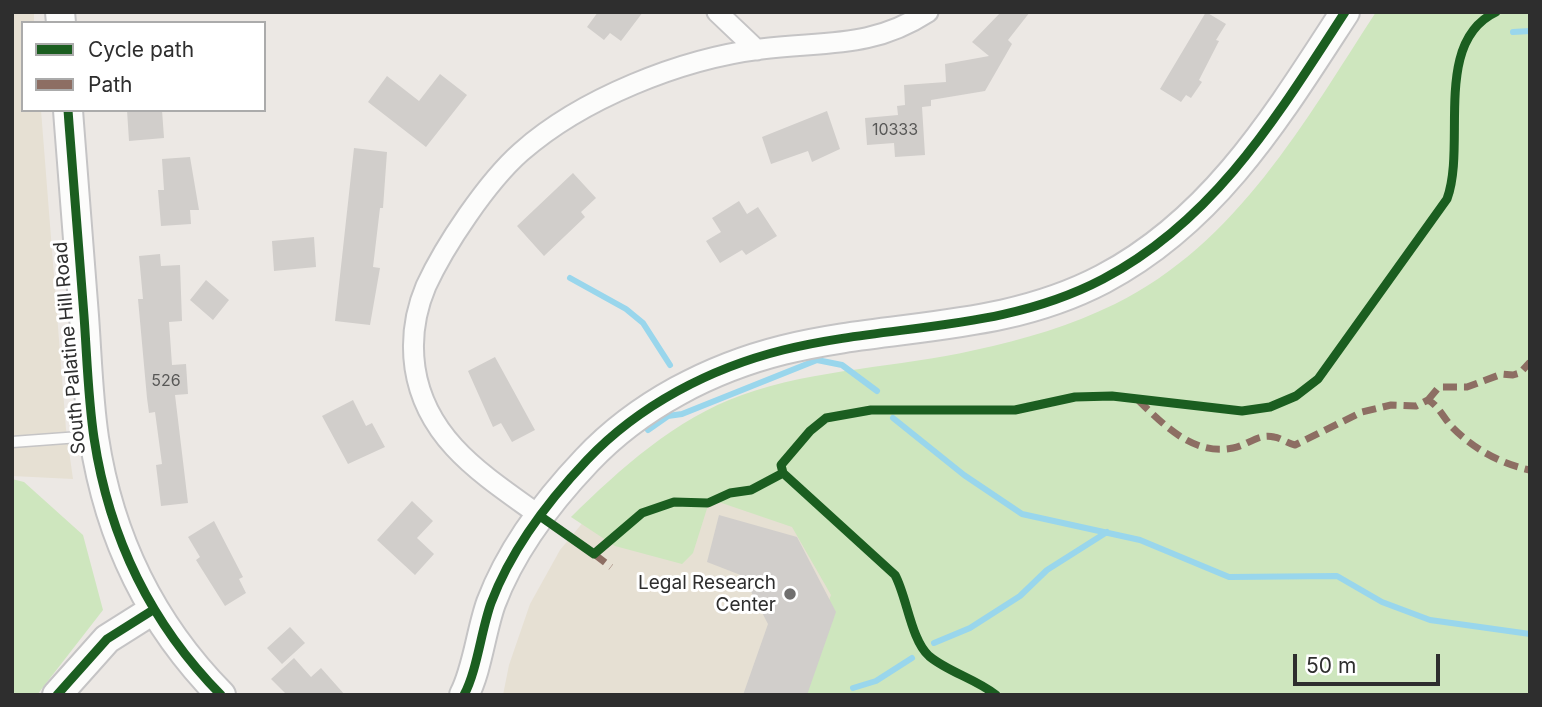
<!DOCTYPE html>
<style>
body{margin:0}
#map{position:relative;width:1542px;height:707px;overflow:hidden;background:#ece8e4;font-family:Inter,sans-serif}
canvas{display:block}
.frame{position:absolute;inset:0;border:14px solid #2e2e2e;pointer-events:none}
.legend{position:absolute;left:21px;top:21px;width:245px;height:91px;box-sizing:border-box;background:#fff;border:2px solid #ababab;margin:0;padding:9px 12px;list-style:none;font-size:21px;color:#2e2e2e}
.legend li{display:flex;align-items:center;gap:14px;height:35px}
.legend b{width:35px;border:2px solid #ababab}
.scale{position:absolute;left:1293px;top:654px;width:147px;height:32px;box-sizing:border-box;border:4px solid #2e2e2e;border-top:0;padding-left:9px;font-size:21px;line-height:24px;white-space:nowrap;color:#2e2e2e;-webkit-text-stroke:5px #fff;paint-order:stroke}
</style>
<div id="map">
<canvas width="1542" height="707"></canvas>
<div class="frame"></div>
<ul class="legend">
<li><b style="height:9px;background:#1b5e20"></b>Cycle path</li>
<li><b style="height:9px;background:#8d6e63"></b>Path</li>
</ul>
<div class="scale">50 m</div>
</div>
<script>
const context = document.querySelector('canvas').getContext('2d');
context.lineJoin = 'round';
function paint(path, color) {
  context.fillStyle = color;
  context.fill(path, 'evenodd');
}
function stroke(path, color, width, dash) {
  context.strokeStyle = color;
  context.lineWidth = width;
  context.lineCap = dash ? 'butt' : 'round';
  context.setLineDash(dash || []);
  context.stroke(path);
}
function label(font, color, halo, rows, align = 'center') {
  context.font = font + ' Inter,sans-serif';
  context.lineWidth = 6;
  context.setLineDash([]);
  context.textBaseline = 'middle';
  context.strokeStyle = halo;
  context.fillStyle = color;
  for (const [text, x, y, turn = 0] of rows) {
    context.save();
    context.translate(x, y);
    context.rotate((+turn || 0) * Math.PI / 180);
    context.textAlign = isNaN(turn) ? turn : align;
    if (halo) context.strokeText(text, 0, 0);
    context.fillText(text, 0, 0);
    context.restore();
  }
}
const education = new Path2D(`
 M12,12H34V23H23V110H41L66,429L73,479L12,476Z
 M734,403L905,695H503L509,665L530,604L560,550L619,479Z`);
const green = new Path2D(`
 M1376,12H1530V695H794L831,595L792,527L710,499L693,553L682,564L615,546L571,517C621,468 675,419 742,395C818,368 897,368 975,350C1023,340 1072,325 1115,304C1237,244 1305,121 1376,12Z
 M12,479L24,482L83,535L103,610L37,695H12Z`);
const stream = new Path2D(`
 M1513,32L1530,31
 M570,278L626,309L643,323L670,365
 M893,418L964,475L1022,514L1140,540L1229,577L1337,576L1382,602L1430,620L1530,634
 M648,430L668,416L682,414L817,360L842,365L877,391
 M934,643L970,628L1020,596L1047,570L1107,532
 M853,688L876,681L912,658`);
const building = new Path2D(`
 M598,12H643L621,41L610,33L604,40L587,27Z
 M1001,12H1030L1008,40L1012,44L985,91L931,100V106L922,107L925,155L895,157L894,143L867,145L865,118L898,115L897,106L905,105L904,85L946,82L945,64L989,56L972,42Z
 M1206,12L1226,24L1216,40L1219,41L1199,80L1202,82L1191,98L1186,95L1181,102L1160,89Z
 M440,74L467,95L426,147L368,102L387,76L419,101Z
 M127,110H162L164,138L129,141Z
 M827,111L840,149L812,162L808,151L771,164L762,137Z
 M354,148L387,152L383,208H380L373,267L380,268L370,325L335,321Z
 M190,157L199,210H190L191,224L161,226L158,190H164L162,159Z
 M573,173L596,198L581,212L585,217L544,256L517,226Z
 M739,201L747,214L758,207L777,236L746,255L742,250L720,263L706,241L721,232L712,218Z
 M314,237L316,267L274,271L272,241Z
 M160,254L161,266L180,265L182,321L169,322L172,365L186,364L188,394L175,395L188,503L161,506L156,465L162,464L155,412L149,413L147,398L138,299H143L139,256Z
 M206,280L229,300L213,320L190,300Z
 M495,357L535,430L512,442L501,423L493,427L468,371Z
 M353,400L366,426L372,423L385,447L348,464L322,416Z
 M412,501L433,521L417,538L434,554L415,575L377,540Z
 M719,515L797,537L836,612L807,695H743L768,624L743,576L707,562Z
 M214,521L243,577L239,579L246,593L225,606L196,560L200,557L188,537Z
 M290,627L305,643L282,664L267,648Z
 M294,658L311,677L321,668L345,695H287L271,679Z`);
const lane = new Path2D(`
 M12,442L93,436`);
const street = new Path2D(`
 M717,12L757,50
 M540,516C485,476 426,441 415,368C411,340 415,312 426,286C445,245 487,182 521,152C581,99 680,59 761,49C824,41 871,49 928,12`);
const secondary = new Path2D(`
 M60,12L61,23
 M68,110C73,179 79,248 84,316C87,357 88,398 94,438C109,537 151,624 221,695
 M57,695L107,639L153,610
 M464,695C477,671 481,631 491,603C511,550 548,501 587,460C639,405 711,368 783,350C892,323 1000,333 1103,279C1215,220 1278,115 1345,12`);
const quiet = new Path2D(`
 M1138,400C1164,425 1193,456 1233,448C1248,445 1259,433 1274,437C1281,438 1287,443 1295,445L1362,412L1391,405L1416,406L1428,400C1439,406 1444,419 1453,428C1474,449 1501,464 1530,470
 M1428,400L1439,387H1467L1502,374L1513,375L1520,373L1530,362
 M594,554L611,567`);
const cycleway = new Path2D(`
 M68,110C73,179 79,248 84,316C87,357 88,398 94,438C109,537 151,624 221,695
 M540,516L594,554L642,513L674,502L708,503L730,493L751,490L783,473
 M57,695L107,639L153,610
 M464,695C477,671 481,631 491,603C511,550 548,501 587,460C639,405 711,368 783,350C892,323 1000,333 1103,279C1215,220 1278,115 1345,12
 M996,695C976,679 948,672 929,656C911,640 907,597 895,575L783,473L781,465L810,431L826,418L871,410H1015L1075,397L1112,396L1242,411L1270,407L1296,396L1318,379L1447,199C1467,145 1432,42 1496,12`);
const markers = [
 [790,594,7,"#706f6e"]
];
const numberNames = [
 ["10333",895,130],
 ["526",166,381]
];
const streetNames = [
 ["South Palatine Hill Road",70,348,-95]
];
const poiNames = [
 ["Legal Research",776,583],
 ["Center",776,605]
];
paint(education, '#e6e0d3');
paint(green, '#cee6be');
stroke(stream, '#99d6ec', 6);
paint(building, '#d1cecb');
stroke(lane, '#c5c4c5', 13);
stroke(street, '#c5c4c5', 23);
stroke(secondary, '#c5c4c5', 32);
stroke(lane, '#fcfcfb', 10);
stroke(street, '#fcfcfb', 19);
stroke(secondary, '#fcfcfb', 28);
stroke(quiet, '#8d6e63', 7, [14, 7]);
stroke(cycleway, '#1b5e20', 9);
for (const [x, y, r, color] of markers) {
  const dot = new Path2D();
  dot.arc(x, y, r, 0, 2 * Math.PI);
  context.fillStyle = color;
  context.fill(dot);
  stroke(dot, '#fff', 2.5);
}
label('16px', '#585857', null, numberNames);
label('19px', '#2e2e2e', '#fff', streetNames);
label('19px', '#2e2e2e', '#fff', poiNames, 'right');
</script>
